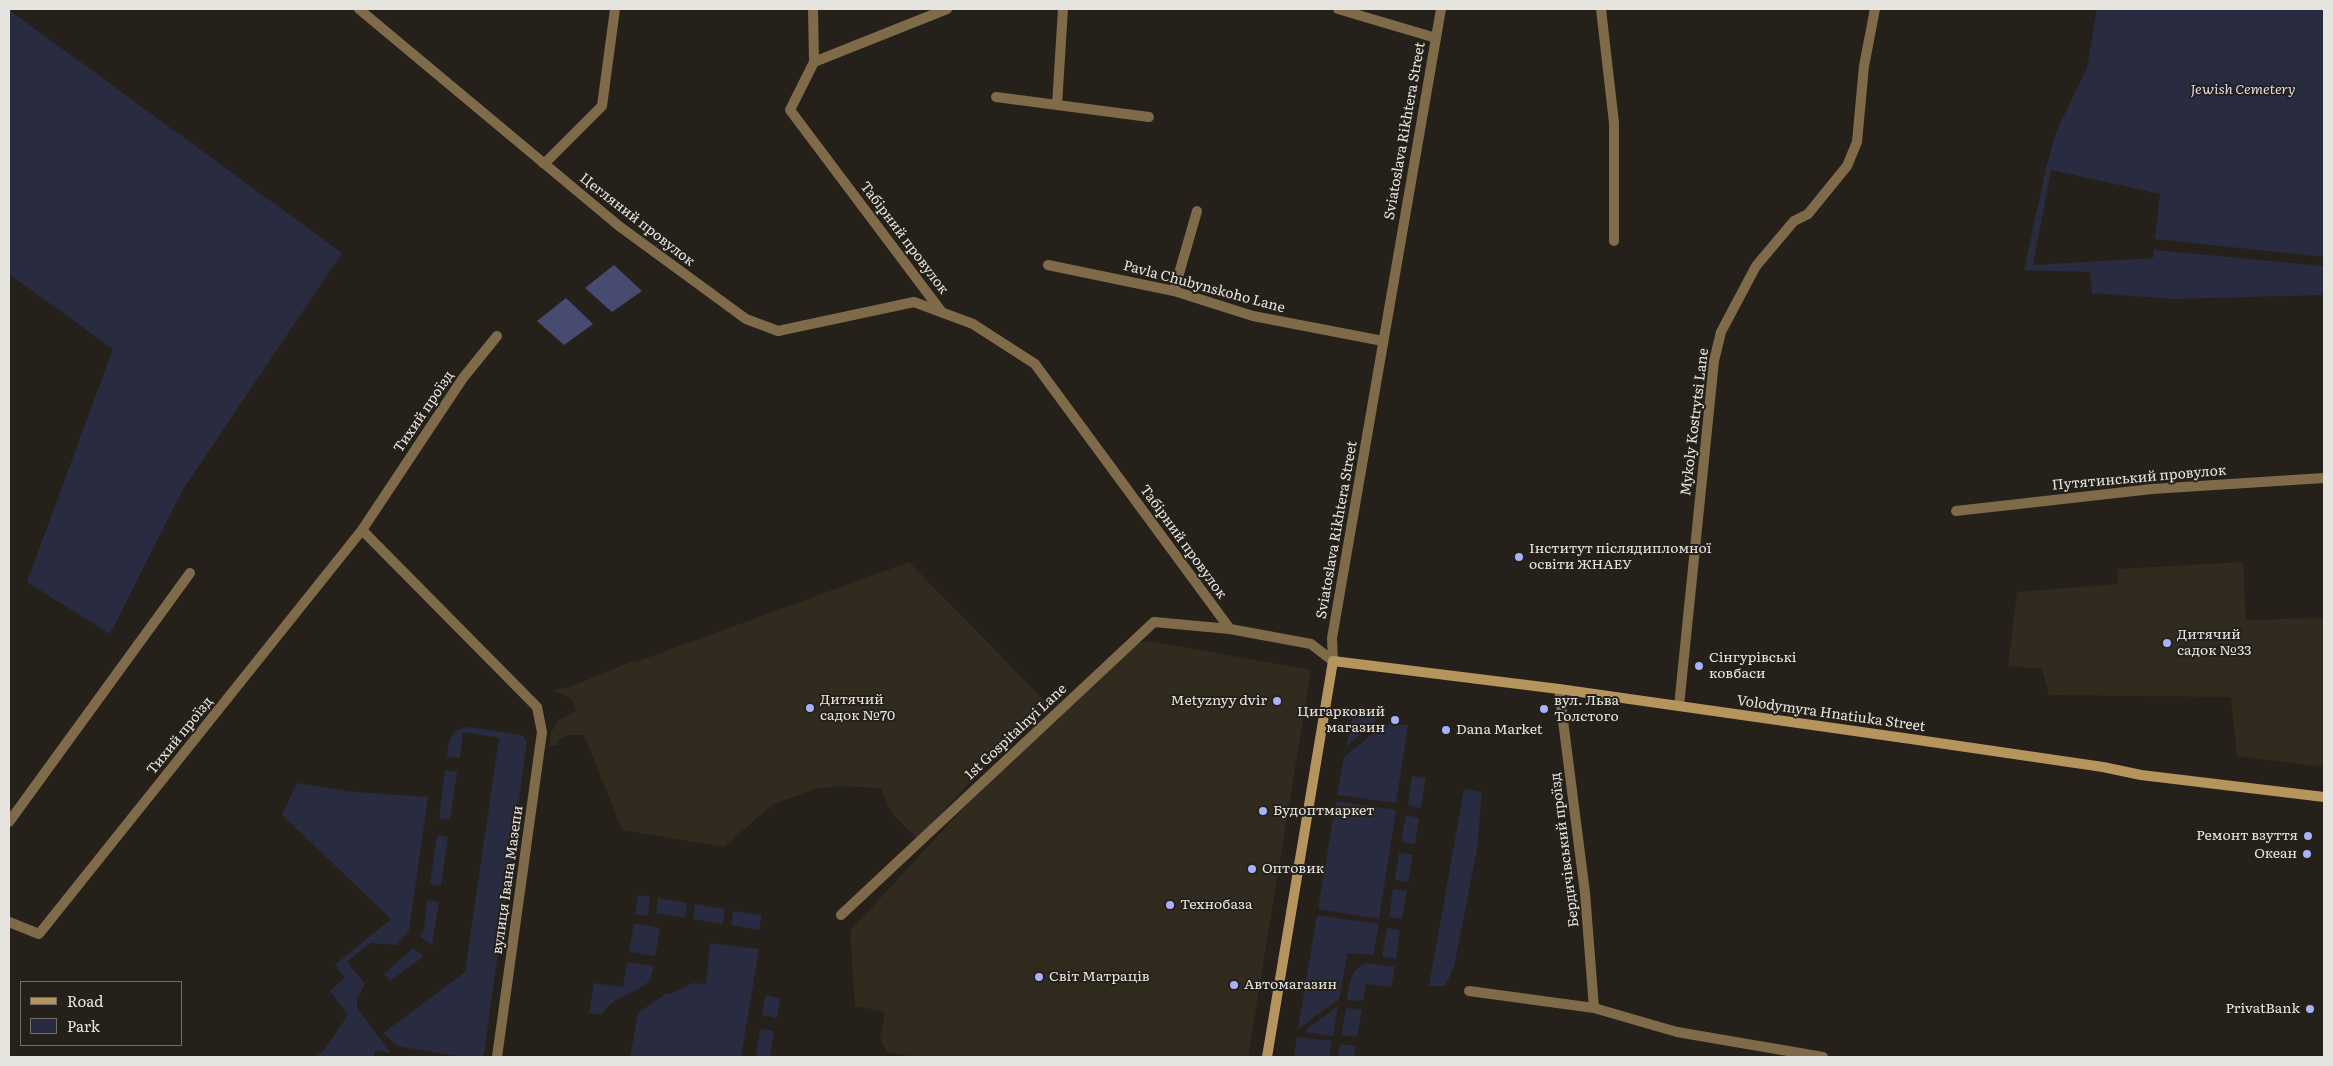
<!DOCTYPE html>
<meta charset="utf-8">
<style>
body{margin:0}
#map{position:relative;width:2333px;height:1066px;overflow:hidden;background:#25211a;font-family:Literata,serif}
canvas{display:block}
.frame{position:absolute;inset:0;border:10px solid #e6e4df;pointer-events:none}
.legend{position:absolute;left:20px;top:981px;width:162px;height:65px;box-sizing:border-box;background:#25211a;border:1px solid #726f69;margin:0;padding:6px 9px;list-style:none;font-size:15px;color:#e6e4df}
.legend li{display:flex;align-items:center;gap:10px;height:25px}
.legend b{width:25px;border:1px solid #726f69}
</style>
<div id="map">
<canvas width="2333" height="1066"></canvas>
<div class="frame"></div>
<ul class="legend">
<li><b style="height:6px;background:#b5945d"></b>Road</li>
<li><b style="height:14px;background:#292b40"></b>Park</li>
</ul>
</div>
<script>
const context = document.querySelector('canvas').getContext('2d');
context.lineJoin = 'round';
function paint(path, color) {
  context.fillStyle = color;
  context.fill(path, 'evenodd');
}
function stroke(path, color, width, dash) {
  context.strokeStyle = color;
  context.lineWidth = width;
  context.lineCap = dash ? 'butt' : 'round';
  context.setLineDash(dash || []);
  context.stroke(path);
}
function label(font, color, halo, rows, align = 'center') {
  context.font = font + ' Literata,serif';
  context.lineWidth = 4;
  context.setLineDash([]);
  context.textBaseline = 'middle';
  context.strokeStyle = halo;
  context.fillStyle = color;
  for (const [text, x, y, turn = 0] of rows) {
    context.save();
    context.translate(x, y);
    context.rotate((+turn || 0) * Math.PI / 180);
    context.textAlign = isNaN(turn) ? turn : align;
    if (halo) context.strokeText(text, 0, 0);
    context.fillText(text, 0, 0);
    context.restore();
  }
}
const built = new Path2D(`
 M909,562L1048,704L953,800L918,840L891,812L881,788L838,786L816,789L773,804L724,847L622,830L584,735H568L559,739L558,745L549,746L551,733L558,720L576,711L572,699L553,690L572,686L631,662H636Z
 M2243,562L2246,620L2324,618V767L2237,756L2231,697L2049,695L2042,669L2008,666L2017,592L2118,584L2117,569Z
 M1150,641L1311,670L1248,1057H916L887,1052L880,1039L885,1012L855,1006L850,931L991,778L1124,651L1142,642Z`);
const green = new Path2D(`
 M2097,9H2324V257L2155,239L2160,194L2051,170L2033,265L2153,258L2154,250L2324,266V295L2174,299L2092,293L2090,272L2024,270L2046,168L2056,132L2087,68Z
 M9,10L342,253L182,491L110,634L27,582L113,349L9,274Z
 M1358,707L1380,708L1382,715L1346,747L1354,710Z
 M1385,724L1408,725L1396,803L1337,795L1344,757Z
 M470,727L519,735L523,736L527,742L484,1054L482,1057H462L397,1046L383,1033L465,972L499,738L463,732L460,758L447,757C449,741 450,728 470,727Z
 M445,770L457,772L450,820L439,818Z
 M1412,776L1426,778L1421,808L1408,805Z
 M297,783L355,792L428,797L409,930L397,945L370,943L347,962L365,984L357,998V1008L391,1053L375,1050L374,1057H316L324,1050L348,1015L330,991L345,978L335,965L391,919L282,815Z
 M1464,789L1482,792L1477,849L1454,967L1445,986H1429Z
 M1336,801L1396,810L1379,919L1318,909Z
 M1406,815L1419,818L1415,844L1401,842Z
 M437,835L448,837L441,886L430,884Z
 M1399,853L1413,855L1408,882L1395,880Z
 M1393,889L1407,891L1402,919L1389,917Z
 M638,895L650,897L648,916L635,914Z
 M658,898L687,903L685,918L656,913Z
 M427,900L439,902L432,945L420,937L424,928Z
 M695,904L725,909L723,924L693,919Z
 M733,911L762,915L759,930L731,925Z
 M1317,915L1379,924L1373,955L1348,953L1339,999L1298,1029Z
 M634,923L660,928L655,956L629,952Z
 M1387,928L1400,930L1396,959L1382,957Z
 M710,943L759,949L741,1057H630L638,1014L641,1011L665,994H670L693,983L706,984Z
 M413,948L424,956L390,981L384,974Z
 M627,962L654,966L650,980C636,995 612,995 602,1015L589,1013L594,983L623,987Z
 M1368,963L1395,967L1391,987L1366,984L1363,1001L1347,1000C1350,983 1350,967 1368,963Z
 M765,995L780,998L777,1018L762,1015Z
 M1338,1006L1333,1036L1308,1033L1307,1029Z
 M1346,1008L1362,1010L1357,1037L1341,1035Z
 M760,1029L774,1031L770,1057H756Z
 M1297,1037L1332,1041L1329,1057H1294Z
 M1340,1044L1356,1046L1354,1057H1338Z`);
const water = new Path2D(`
 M614,265L642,291L612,312L585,288Z
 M566,298L593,324L564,345L537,321Z`);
const minor = new Path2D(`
 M359,9L619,226L746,319L778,331L914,302L973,324L1035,364L1230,629
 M813,9L814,62L790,110L941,311
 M1338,9L1436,38
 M1601,9L1614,123V241
 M814,62L947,9
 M996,97L1149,117
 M1057,105L1063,9
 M544,164L602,106L615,9
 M1048,265L1174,291L1253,316L1383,341
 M1174,291L1197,211
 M1956,511L2152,489L2324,478
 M362,530L537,707L542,732L497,1057
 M1333,661L1332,638L1441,9
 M1559,689L1585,893L1594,1008
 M1679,706L1714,361L1721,332L1756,266L1794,221L1808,214L1847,166L1857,142L1864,66L1875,9
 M9,822L190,573
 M841,915L1154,622L1230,629L1311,644L1333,661
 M9,922L39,934L362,530L463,378L497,336
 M1469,991L1594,1008L1677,1032L1823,1057`);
const secondary = new Path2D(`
 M1267,1057L1333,661L1559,689L1918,740L2103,767L2141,775L2324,797`);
const markers = [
 [1519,557,5,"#a9b0fc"],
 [2167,643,5,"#a9b0fc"],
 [1699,666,5,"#a9b0fc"],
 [1277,701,5,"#a9b0fc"],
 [810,708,5,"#a9b0fc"],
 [1544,709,5,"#a9b0fc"],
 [1395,720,5,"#a9b0fc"],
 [1446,730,5,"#a9b0fc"],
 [1263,811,5,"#a9b0fc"],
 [2308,836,5,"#a9b0fc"],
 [2307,854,5,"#a9b0fc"],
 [1252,869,5,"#a9b0fc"],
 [1170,905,5,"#a9b0fc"],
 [1039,977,5,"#a9b0fc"],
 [1234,985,5,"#a9b0fc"],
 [2310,1009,5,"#a9b0fc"]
];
const parkNames = [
 ["Jewish Cemetery",2243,90]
];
const streetNames = [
 ["Sviatoslava Rikhtera Street",1405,131,-80],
 ["Цегляний провулок",637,220,38],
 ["Табірний провулок",904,238,53],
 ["Pavla Chubynskoho Lane",1204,287,15],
 ["Тихий проїзд",424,412,-56],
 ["Mykoly Kostrytsi Lane",1695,422,-83],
 ["Путятинський провулок",2139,478,-5],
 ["Sviatoslava Rikhtera Street",1337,530,-80],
 ["Табірний провулок",1183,542,54],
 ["Volodymyra Hnatiuka Street",1831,714,8],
 ["1st Gospitalnyi Lane",1016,732,-43],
 ["Тихий проїзд",180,736,-51],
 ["Бердичівський проїзд",1565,850,-97],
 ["вулиця Івана Мазепи",508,880,-82]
];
const poiNames = [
 ["Інститут післядипломної",1529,549],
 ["освіти ЖНАЕУ",1529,565],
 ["Дитячий",2177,635],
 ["садок №33",2177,651],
 ["Сінгурівські",1709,658],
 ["ковбаси",1709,674],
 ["Дитячий",820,700],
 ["садок №70",820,716],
 ["Metyznyy dvir",1267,701,"right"],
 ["вул. Льва",1554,701],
 ["Толстого",1554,717],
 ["Цигарковий",1385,712,"right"],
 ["магазин",1385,728,"right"],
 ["Dana Market",1456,730],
 ["Будоптмаркет",1273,811],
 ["Ремонт взуття",2298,836,"right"],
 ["Океан",2297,854,"right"],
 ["Оптовик",1262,869],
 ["Технобаза",1180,905],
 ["Світ Матраців",1049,977],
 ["Автомагазин",1244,985],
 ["PrivatBank",2300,1009,"right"]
];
paint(built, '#312a1e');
paint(green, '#292b40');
paint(water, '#484b70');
stroke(minor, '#7f6b49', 10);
stroke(secondary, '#b5945d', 10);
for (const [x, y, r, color] of markers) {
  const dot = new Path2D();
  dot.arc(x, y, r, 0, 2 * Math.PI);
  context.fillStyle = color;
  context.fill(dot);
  stroke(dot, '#25211a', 2);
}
label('italic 14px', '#daddf8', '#25211a', parkNames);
label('14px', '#e6e4df', '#25211a', streetNames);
label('14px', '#e6e4df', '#25211a', poiNames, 'left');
</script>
